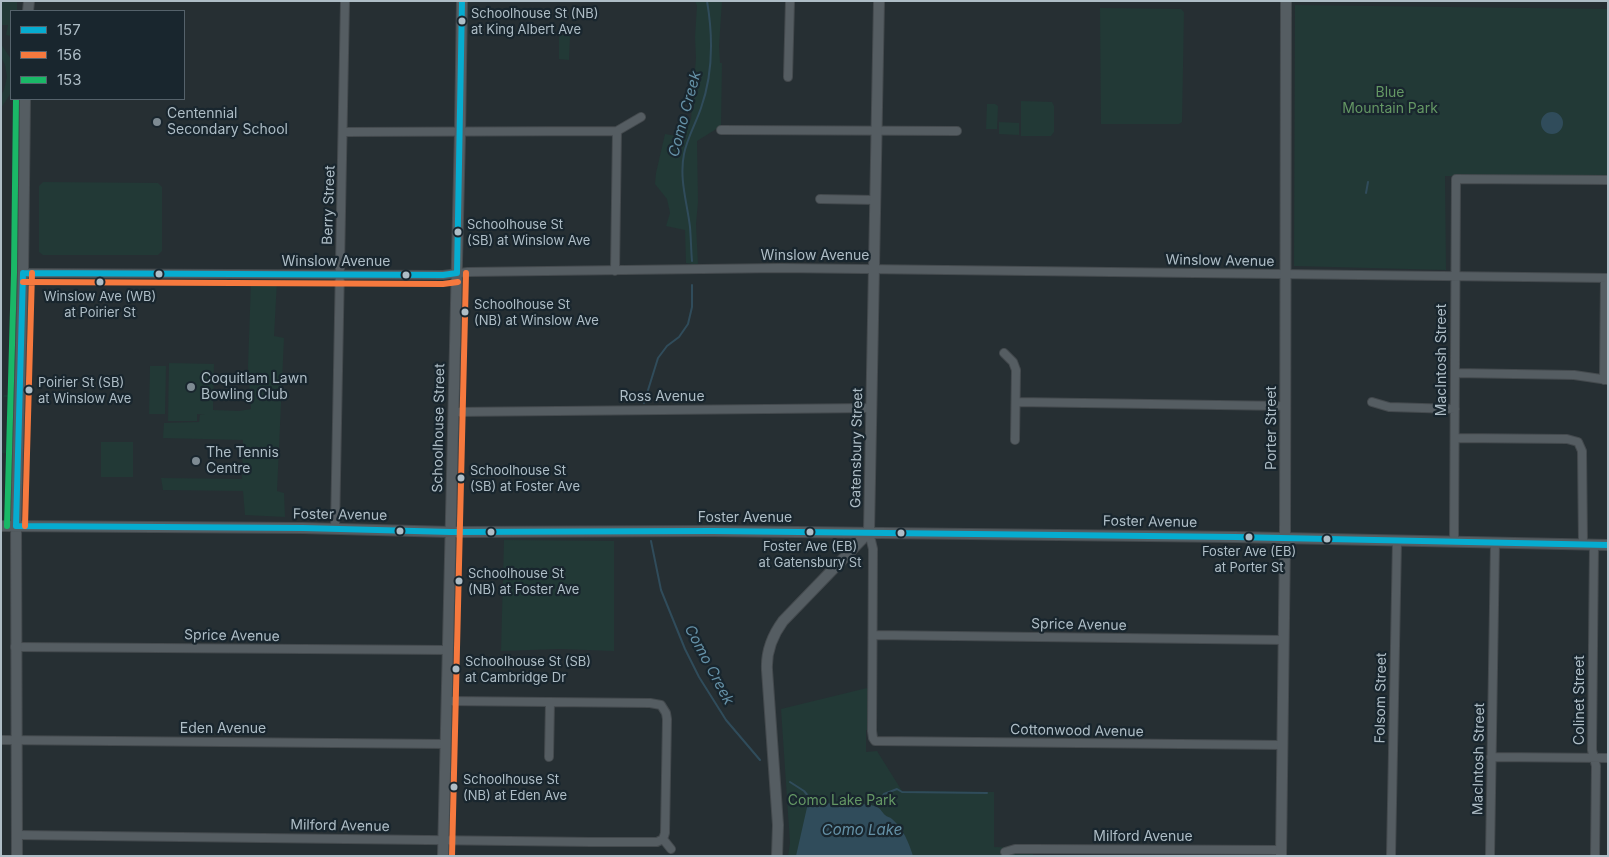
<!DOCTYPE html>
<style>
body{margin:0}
#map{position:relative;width:1609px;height:857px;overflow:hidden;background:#262f33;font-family:Inter,sans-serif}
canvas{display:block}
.frame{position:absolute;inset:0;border:2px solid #aebdc6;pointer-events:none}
.legend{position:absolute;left:10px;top:10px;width:175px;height:90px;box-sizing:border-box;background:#19262e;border:1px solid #55626b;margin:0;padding:6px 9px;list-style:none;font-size:15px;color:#aebdc6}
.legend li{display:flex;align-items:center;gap:10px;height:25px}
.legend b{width:25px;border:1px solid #55626b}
</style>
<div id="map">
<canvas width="1609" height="857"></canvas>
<div class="frame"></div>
<ul class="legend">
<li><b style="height:6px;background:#06acd0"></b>157</li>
<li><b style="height:6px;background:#f6793e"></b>156</li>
<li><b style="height:6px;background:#1ab867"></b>153</li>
</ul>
</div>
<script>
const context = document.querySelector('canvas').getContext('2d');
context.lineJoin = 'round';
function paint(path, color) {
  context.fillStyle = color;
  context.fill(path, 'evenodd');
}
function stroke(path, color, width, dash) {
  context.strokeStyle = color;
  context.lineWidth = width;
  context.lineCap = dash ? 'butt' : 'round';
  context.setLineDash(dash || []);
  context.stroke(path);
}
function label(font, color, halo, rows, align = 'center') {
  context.font = font + ' Inter,sans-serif';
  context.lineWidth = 4.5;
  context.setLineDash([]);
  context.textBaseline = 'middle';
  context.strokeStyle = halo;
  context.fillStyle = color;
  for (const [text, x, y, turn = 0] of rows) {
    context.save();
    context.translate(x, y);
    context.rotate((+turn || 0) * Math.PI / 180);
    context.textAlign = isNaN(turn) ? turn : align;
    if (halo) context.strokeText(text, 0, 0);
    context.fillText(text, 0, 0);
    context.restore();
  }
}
const green = new Path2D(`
 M1,1H17V11H11V36L6,35L8,25H1Z
 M695,1H722L719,46L720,63H722L721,126L697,141L698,202L696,224L698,265L686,263L685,230L666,226L670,213L667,199L655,184L656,173L665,134L682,137L691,119L696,58L695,37L697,6Z
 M1295,5L1608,9V176H1445L1446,270L1294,266Z
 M1100,8L1181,9L1184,12L1182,122L1179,124H1101Z
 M559,35H570L569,60L559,59Z
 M1,44L11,59V93L1,108V95L4,90L7,77L5,65L1,57Z
 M1021,101L1052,102L1054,106V132L1051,136H1021Z
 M987,104H995L998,106L997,129H986Z
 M999,122L1019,123V135L999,134Z
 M43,182L158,183L162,187V251L158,255H43L39,252V186Z
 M277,281L274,336L284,338L277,491L284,493L285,517L245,515L243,491L163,490L161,478L242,479L243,440L163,438L164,423L199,422L200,415H205L197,414V421H168L169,363L214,364L213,410L239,411L251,409L248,366L251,282Z
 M150,366H166L165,414H149Z
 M4,395H10L8,454L2,453V450H6L7,397H3Z
 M101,442H133V477H101Z
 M504,540L614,541V651L560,649L501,651Z
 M867,688V689H869L868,730H866V752L877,751L902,791L994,792V847L1033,848V856H788L790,843L781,709Z`);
const water = new Path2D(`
 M1541 123a11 11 0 1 1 22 0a11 11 0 1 1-22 0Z
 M810,796C821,810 858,799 877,807C881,809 882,812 885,815C887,817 890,817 892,819C903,828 909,843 913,856H796L808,803L807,798Z`);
const stream = new Path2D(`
 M1366,193L1368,182
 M692,261C691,250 691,238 690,227C687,202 679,179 684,154C687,138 696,123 701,108C713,74 713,36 707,1
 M644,403L658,358L667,346L679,337L688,324L692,307V285
 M651,541L661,590L685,649L699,677L726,720L760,760
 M790,782L804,791L809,797
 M876,807L884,794L897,789L902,792L987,793`);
const minor = new Path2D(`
 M788,77L790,1
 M721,130L957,131
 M343,132L617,131
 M820,199L875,200
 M615,271L617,131L641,117
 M23,273L443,275L468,272L780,268L1608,278
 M1004,353L1013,362L1016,370L1015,440
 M1455,373L1574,375L1608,380
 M1604,380L1605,278
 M1016,402L1286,406
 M1372,402L1389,407L1455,409
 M453,412L871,408
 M1455,438L1567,439L1578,442L1582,451L1583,544
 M335,529L345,1
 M869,532L873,549L872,731L873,738L875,741L1282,745
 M1454,542L1456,179L1608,180
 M1594,544L1592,750L1596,766L1595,856
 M873,635L1284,640
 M15,647L447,650
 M447,701L650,703L661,705L666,713L667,719L665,833L663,839
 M1,740L445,744
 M549,757L550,702
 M1491,757L1608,758
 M17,835L591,842H657L663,839
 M663,839L671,849
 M1005,852L1015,849H1032L1281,850
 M1391,856L1397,541
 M1490,856L1495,543`);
const tertiary = new Path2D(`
 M28,11L29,1
 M1,526L303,528L451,532L712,531L881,533L1235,537L1608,545
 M17,856L16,518L23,273L25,99
 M443,856L460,133L462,1
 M777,856L778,825L767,670C766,652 772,636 783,621L869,532L879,1
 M1281,856L1285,539L1286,1`);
const bus1 = new Path2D(`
 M23,273L443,275L457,273
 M457,273L462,1
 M16,526L303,528L451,532L712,531L1235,537L1608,545
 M16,526L23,273`);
const bus2 = new Path2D(`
 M23,282L443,284L458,282
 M25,526L32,273
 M452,856L466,273`);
const bus3 = new Path2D(`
 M7,526L14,273L16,99`);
const markers = [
 [462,21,4.5,"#aebdc6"],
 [157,122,5,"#7e8b93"],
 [458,232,4.5,"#aebdc6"],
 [159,274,4.5,"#aebdc6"],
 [406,275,4.5,"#aebdc6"],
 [100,282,4.5,"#aebdc6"],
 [465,312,4.5,"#aebdc6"],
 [191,387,5,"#7e8b93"],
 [29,390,4.5,"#aebdc6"],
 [196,461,5,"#7e8b93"],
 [461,478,4.5,"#aebdc6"],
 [400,531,4.5,"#aebdc6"],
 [491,532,4.5,"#aebdc6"],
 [810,532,4.5,"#aebdc6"],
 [901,533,4.5,"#aebdc6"],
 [1249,537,4.5,"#aebdc6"],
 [1327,539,4.5,"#aebdc6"],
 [459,581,4.5,"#aebdc6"],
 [456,669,4.5,"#aebdc6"],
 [454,787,4.5,"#aebdc6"]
];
const busNames = [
 ["Schoolhouse St (NB)",471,14],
 ["at King Albert Ave",471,30],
 ["Schoolhouse St",467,225],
 ["(SB) at Winslow Ave",467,241],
 ["Winslow Ave (WB)",100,297,"center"],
 ["at Poirier St",100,313,"center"],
 ["Schoolhouse St",474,305],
 ["(NB) at Winslow Ave",474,321],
 ["Poirier St (SB)",38,383],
 ["at Winslow Ave",38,399],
 ["Schoolhouse St",470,471],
 ["(SB) at Foster Ave",470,487],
 ["Foster Ave (EB)",810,547,"center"],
 ["at Gatensbury St",810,563,"center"],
 ["Foster Ave (EB)",1249,552,"center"],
 ["at Porter St",1249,568,"center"],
 ["Schoolhouse St",468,574],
 ["(NB) at Foster Ave",468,590],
 ["Schoolhouse St (SB)",465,662],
 ["at Cambridge Dr",465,678],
 ["Schoolhouse St",463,780],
 ["(NB) at Eden Ave",463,796]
];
const parkNames = [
 ["Blue",1390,93],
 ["Mountain Park",1390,109],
 ["Como Lake Park",842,801]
];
const poiNames = [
 ["Centennial",167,114],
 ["Secondary School",167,130],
 ["Coquitlam Lawn",201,379],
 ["Bowling Club",201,395],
 ["The Tennis",206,453],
 ["Centre",206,469]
];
const streetNames = [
 ["Berry Street",329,205,-88],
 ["Winslow Avenue",815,256],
 ["Winslow Avenue",1220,261,1],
 ["Winslow Avenue",336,262],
 ["MacIntosh Street",1442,360,-90],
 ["Ross Avenue",662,397],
 ["Schoolhouse Street",439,428,-89],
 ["Porter Street",1272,428,-90],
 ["Gatensbury Street",857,448,-89],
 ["Foster Avenue",340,515,1],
 ["Foster Avenue",745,518],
 ["Foster Avenue",1150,522,1],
 ["Sprice Avenue",1079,625,1],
 ["Sprice Avenue",232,636,1],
 ["Folsom Street",1381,698,-89],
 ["Colinet Street",1580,700,-90],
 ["Eden Avenue",223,729],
 ["Cottonwood Avenue",1077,731,1],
 ["MacIntosh Street",1479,759,-89],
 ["Milford Avenue",340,826,1],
 ["Milford Avenue",1143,837]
];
const waterNames = [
 ["Como Creek",685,114,-75],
 ["Como Creek",709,665,62],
 ["Como Lake",862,830]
];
paint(green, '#223936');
paint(water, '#304c5b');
stroke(stream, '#304c5b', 2);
stroke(minor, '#444a4e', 10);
stroke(tertiary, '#444a4e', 12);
stroke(minor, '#555d62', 8);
stroke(tertiary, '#555d62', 10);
stroke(bus1, '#06acd0', 6);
stroke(bus2, '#f6793e', 6);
stroke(bus3, '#1ab867', 6);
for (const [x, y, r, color] of markers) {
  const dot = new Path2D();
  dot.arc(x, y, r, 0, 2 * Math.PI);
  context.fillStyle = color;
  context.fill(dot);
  stroke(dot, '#19262e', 2);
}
label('13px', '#aebdc6', '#19262e', busNames, 'left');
label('14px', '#649764', '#19262e', parkNames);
label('14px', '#aebdc6', '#19262e', poiNames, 'left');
label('14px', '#aebdc6', '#19262e', streetNames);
label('italic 15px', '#6591a7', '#19262e', waterNames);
</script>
